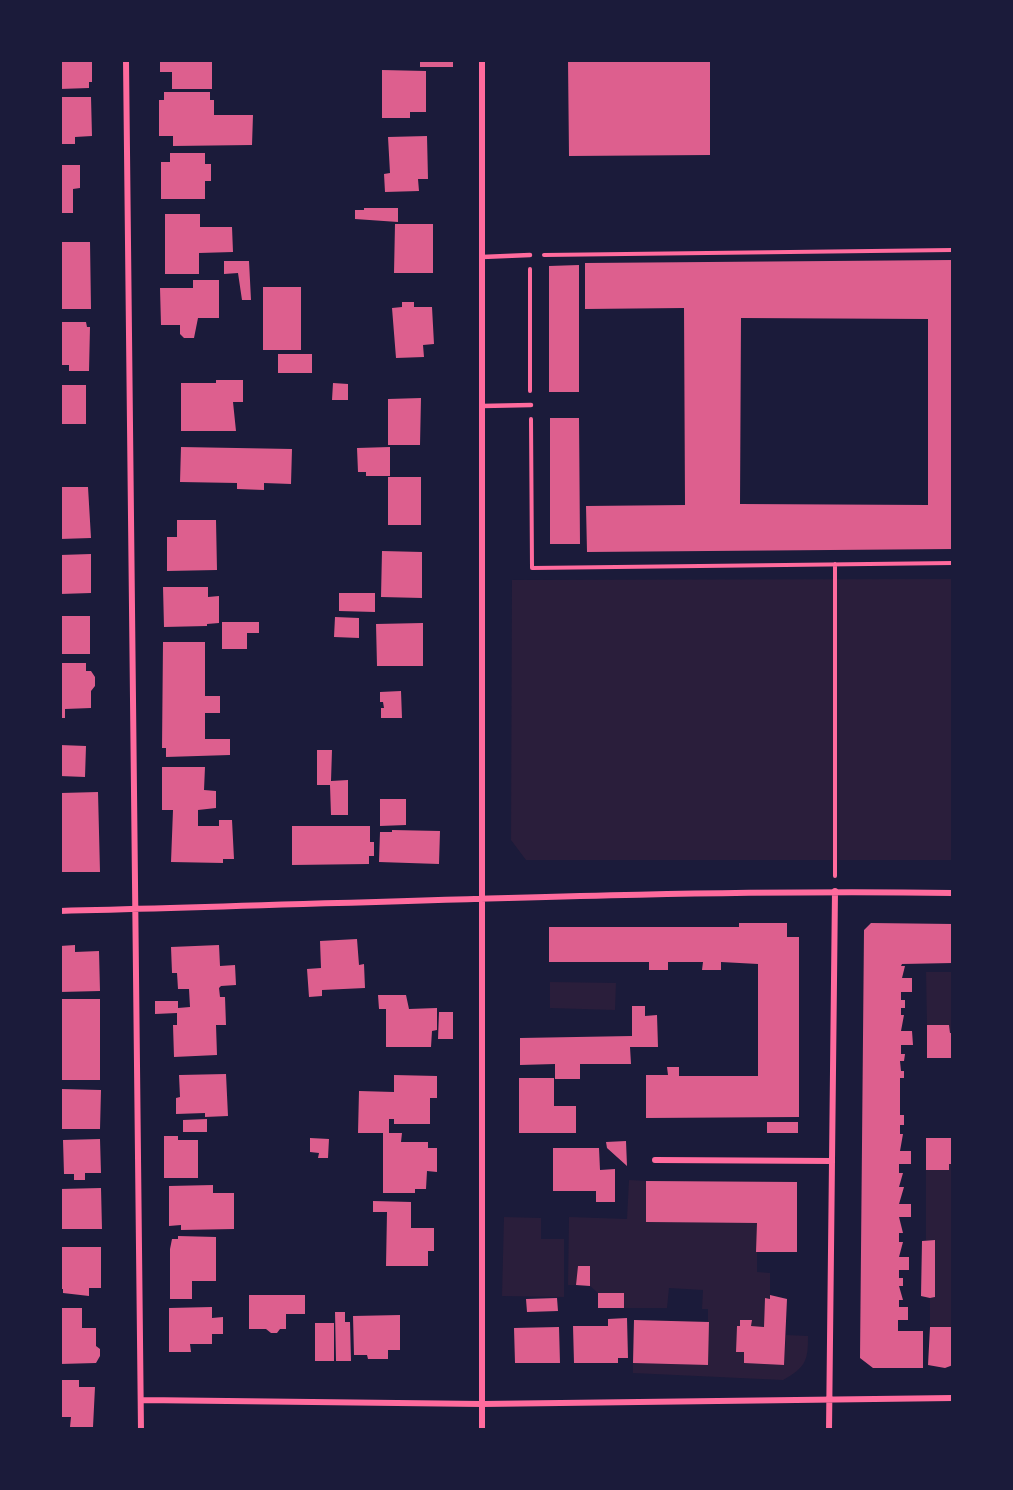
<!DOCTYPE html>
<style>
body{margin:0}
#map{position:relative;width:1013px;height:1490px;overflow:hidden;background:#1b1b3a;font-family:"IBM Plex Sans",sans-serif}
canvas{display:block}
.frame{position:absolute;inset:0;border:62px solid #1b1b3a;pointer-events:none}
</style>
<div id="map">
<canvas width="1013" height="1490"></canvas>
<div class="frame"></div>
</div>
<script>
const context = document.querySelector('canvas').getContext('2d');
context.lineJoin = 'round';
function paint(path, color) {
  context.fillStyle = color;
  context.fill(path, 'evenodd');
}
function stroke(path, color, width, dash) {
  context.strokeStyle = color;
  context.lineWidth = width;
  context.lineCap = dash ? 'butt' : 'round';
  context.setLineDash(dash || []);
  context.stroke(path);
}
const green = new Path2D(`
 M953,579V860H526L511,840L512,580Z
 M926,972H953V1033H950L949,1025H927Z
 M550,982L616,983L615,1010L550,1008Z
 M949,1164H953V1327H930V1298L935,1297V1240H926V1170H949Z
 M629,1180L646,1181V1222L757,1223V1272L770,1273V1299H765L764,1327L751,1326L752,1320H740V1326H737L736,1352H744V1363L784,1365L786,1335L808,1336C808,1361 806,1367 783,1380L633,1373V1363L708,1365V1309H702L703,1290L669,1288L667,1308H624V1293H598L590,1286V1266H578L576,1285H568L569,1217L627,1219Z
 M504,1217L541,1218V1239H564V1297L502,1296Z`);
const building = new Path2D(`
 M60,60H92V82H89V88L60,89Z
 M160,60H212V89H172V72H160Z
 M420,60H453V67H420Z
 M568,60H710V155L569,156Z
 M382,70L426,71V112H410V118H382Z
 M164,92H210V100H214V115H253L252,145L173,146V136H159V100H164Z
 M60,97H91L92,136L75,137V144H60Z
 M427,136L428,179H418L419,191L385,192L384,174L390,173L388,137Z
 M170,153H205V164H211V181H205V199H161V162H170Z
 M60,165H80V188L73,189V213H60Z
 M364,208H398V222L355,219V210H364Z
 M165,214H200V227H232L233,252L199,253V274H165Z
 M395,224H433V273H394Z
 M60,242H90L91,309H60Z
 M953,260V549L587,552L586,506L685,505L684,308L585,309V263ZM741,318L928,319V505L740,504Z
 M224,261H249L251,300H242L238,273L224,274Z
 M579,265V392H549V266Z
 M193,280H219V318H198L194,338H184L180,334V325H161L160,288H193Z
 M263,287H301V350H263Z
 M402,302H414V307H432L434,344L423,345L424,357L396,358L392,308L402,307Z
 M60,322H86L87,327H90L89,371H69V365H60Z
 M278,354H312V373H278Z
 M216,380H243V402H233L236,431H181V383H216Z
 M333,383L348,384V400H332Z
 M60,385H86V424H60Z
 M421,398L420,445H388V399Z
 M550,418H579L580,544H550Z
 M181,447L292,449L291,484L264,483V490L237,489V483L180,482Z
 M390,447V476H366V472H358L357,448Z
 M388,477H421V525H388Z
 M60,487H88L91,538L60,539Z
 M177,520H216L217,570L167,571V537H177Z
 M382,551L422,552V598L381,597Z
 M91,554V593L60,594V555Z
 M163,587H208V597L219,596V623L207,624V626L164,627Z
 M339,593H375V612L339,611Z
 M60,616H90V654H60Z
 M335,617L359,618V638L334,637Z
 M222,622H259V633H247V649H222Z
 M423,623V666H377L376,624Z
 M163,642H205V696H220V713H205V739H230V755L166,757V748H162Z
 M60,663H86V671H91L95,677V686L91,691V708L65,709V718H60Z
 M401,691L402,718H381V708H384L383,702H380V692Z
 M60,745L86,746L85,777L60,776Z
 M317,750H332L331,781L348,780V815H331L330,785H317Z
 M162,767H205L204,790L216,791V808L198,810V826H219V820H232L234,859H223V863L171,862L173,810H162Z
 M98,792L100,872H62L61,793Z
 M380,799H406V825L380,826Z
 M292,826H370V842H374V856H369V864L292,865Z
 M392,830L440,831L439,864L379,862L380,832H392Z
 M739,923H787V937H799V1117L646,1118V1075H668L667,1067H679V1076H758V964L721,962V970H702L703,962H668V970H649V962H549V927H739Z
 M871,923L953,924V963L902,964L901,966H905L902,978H912V992H901V1000H905V1008H901V1015H904L901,1031H912L913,1045H901V1054H905L904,1061H900L901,1071H904V1078H900V1115H904V1125H900V1134H903L900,1151H911V1164H899V1173H903L899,1187H904L899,1204H911V1217H899L903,1233H899V1242H903L899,1257H909V1270H899V1278H903V1286H899L903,1300H899V1307H908V1320H898V1331H923V1368H873L860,1358L864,930Z
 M357,939L359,965L364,964L365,988L322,990V996L309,997L307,969L321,968L320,941Z
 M75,945V952L99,951L100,991L60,992V946Z
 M219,945L220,966L235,965L236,985L221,986L219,988L220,997H225L226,1025H216L217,1055L174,1057L173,1025H177V1013L155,1014V1001H178V1008L190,1007L189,989H178L177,973H172L171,947Z
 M378,995H406L409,1009L437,1008V1030L432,1031L431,1047H386V1009H379Z
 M61,999H100V1080H62Z
 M632,1006H645V1016L657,1015L658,1047H630L631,1064H580V1079H555V1064L520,1065V1038L632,1036Z
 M439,1012H453V1039H438Z
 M927,1025H949L950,1033H953V1058H927Z
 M226,1074L228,1116L205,1117V1113L176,1114V1098L180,1097L179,1075Z
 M394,1075L437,1076V1098H430V1124H394V1119H389V1133H402L401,1142H428V1148H437V1172L427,1171L426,1189H415V1193H383V1133H358L359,1091L394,1092Z
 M519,1078H554V1106H576V1133H519Z
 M61,1089L101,1090L100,1129H60Z
 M207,1119V1132H183V1120Z
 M767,1122H798V1133H767Z
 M164,1136H178V1140H198V1178H164Z
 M310,1138L329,1139L328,1158H318L319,1153L310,1152Z
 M926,1138H953V1164H949V1170H926Z
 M100,1139L101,1173H85V1180H74V1174H64L63,1140Z
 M626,1141L627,1166L607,1148L606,1142Z
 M553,1148H599L600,1170L615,1169V1202H596V1191H553Z
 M646,1181L797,1182V1252H756L757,1223L646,1222Z
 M213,1185V1193H234V1229L181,1230V1225L169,1226V1186Z
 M101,1188L102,1229H60V1189Z
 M373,1201L411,1202V1228H434V1251H428V1266H386L387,1212H373Z
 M178,1236L216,1237V1281H192V1299H170V1249L172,1239H178Z
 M935,1240V1297L930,1298L921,1296L922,1241Z
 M60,1247H101V1288H89V1296L63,1293V1289H60Z
 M578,1266H590V1286L576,1285Z
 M598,1293H624V1308H598Z
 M249,1295H305V1314H286V1329H280L277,1333H271L266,1329H249Z
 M770,1295L787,1299L784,1365L744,1363V1352H736L737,1326H740V1320H752L751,1326L764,1327L765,1298L770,1299Z
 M557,1298L558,1311L527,1312L526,1299Z
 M212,1307V1318L223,1317V1334H212V1344H190L191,1352H169V1308Z
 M60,1308H82V1328H96V1346L100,1349V1356L96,1363L60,1364Z
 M335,1312H345V1322H350L351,1361H336Z
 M400,1315V1350H388V1359H368L367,1355H354L353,1316Z
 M627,1318L628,1358H618V1363H574L573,1326H608V1319Z
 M634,1320L709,1322L708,1365L633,1363Z
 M315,1323H334V1361H315Z
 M559,1327L560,1363H515L514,1328Z
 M930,1327H953V1365L945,1368L928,1365Z
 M60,1380H79V1387H95L93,1427H70L71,1417H60Z
 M646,1428H660V1430H646Z`);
const path = new Path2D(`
 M544,255L953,250
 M530,269V391
 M531,419L532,568L953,563
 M835,564V876`);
const service = new Path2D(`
 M482,257L530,255
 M482,406L531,405`);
const minor = new Path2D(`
 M126,60L141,1430
 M60,911C358,904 655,889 953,893
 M655,1160L832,1161
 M142,1400L482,1404L953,1398
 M482,1430V60
 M829,1430L835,891`);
paint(green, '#2a1e3b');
paint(building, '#dd5f8e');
stroke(path, '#ff6b9d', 4);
stroke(service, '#ff6b9d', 4.5);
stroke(minor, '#ff6b9d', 6);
</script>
